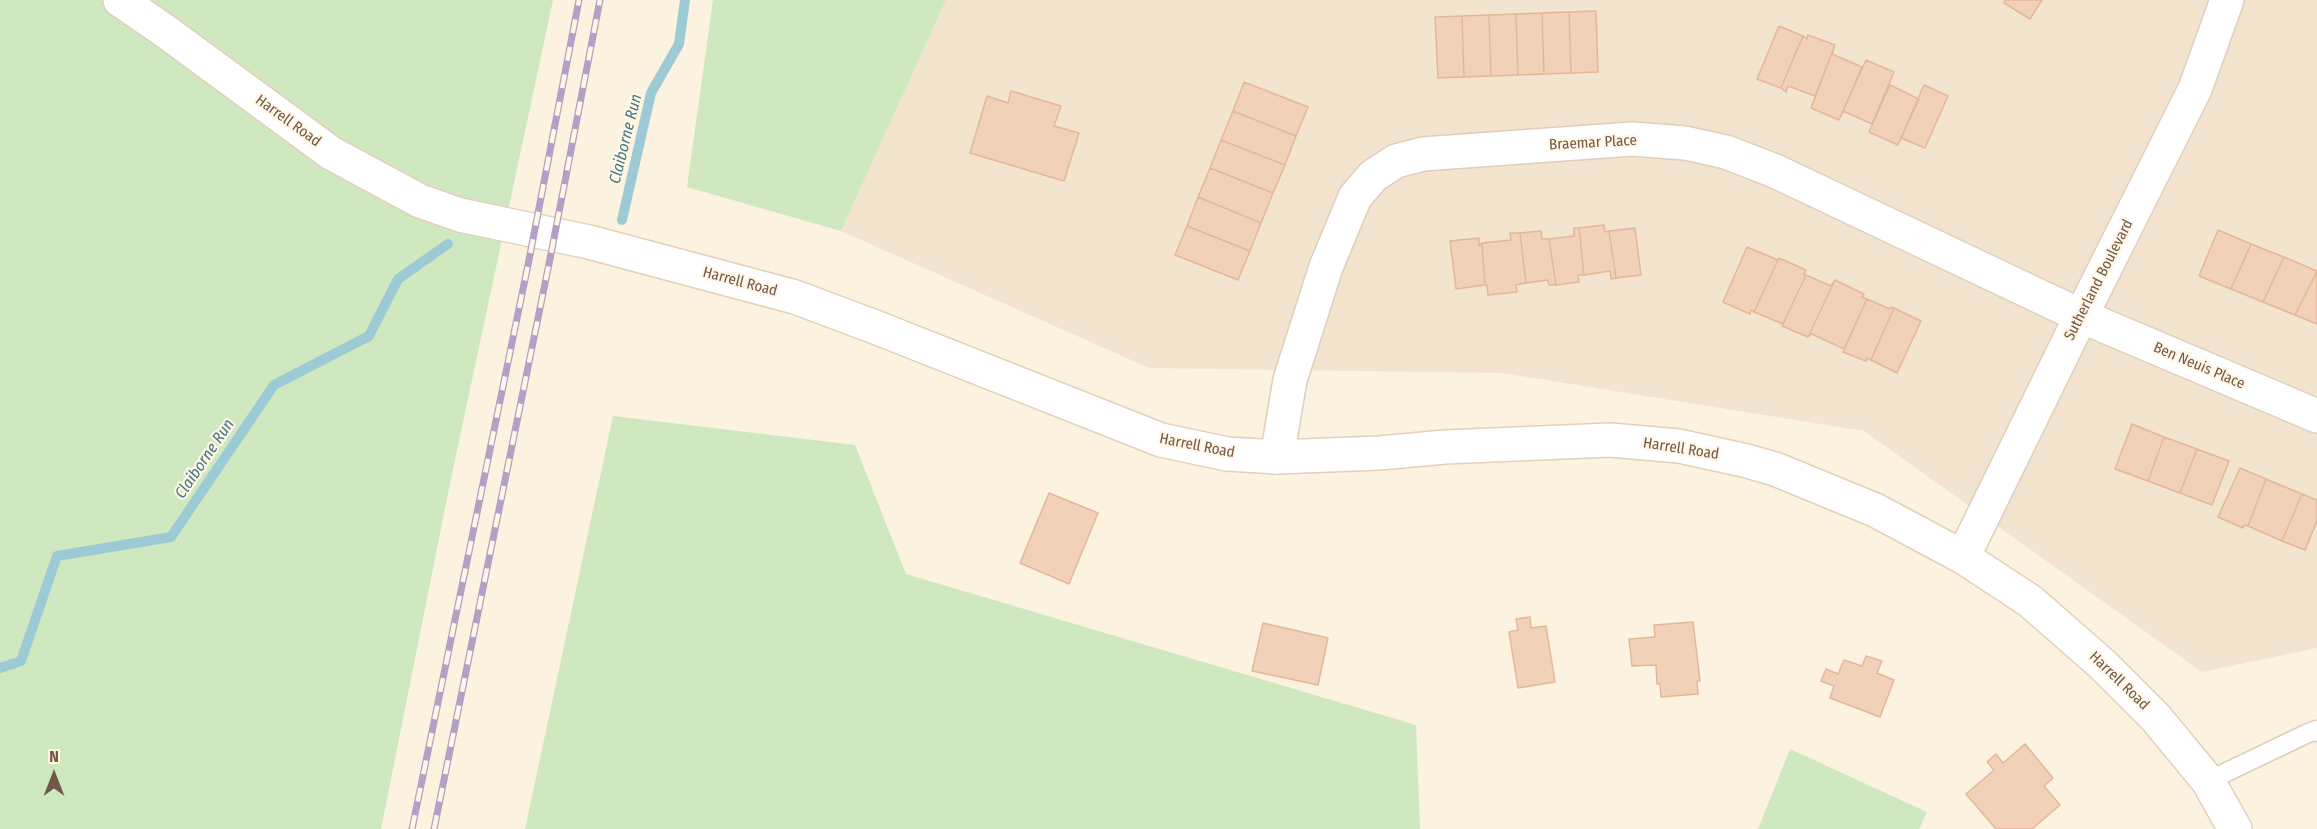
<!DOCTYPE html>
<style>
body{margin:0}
#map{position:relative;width:2317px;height:829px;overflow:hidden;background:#fcf2e0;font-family:"Fira Sans Condensed",sans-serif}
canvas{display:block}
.north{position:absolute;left:24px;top:745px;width:60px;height:60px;-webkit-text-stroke:4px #fff6e6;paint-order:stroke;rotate:0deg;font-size:16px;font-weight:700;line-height:24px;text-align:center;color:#725848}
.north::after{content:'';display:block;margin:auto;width:21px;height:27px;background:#725848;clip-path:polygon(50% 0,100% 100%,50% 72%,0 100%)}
</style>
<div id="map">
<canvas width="2317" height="829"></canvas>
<div class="north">N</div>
</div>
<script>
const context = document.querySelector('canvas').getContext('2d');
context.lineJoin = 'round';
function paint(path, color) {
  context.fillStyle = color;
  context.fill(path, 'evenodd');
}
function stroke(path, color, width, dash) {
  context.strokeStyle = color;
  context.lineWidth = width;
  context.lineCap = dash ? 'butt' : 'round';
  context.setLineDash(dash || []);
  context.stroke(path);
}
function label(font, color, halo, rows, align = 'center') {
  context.font = font + ' "Fira Sans Condensed",sans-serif';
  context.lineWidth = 4.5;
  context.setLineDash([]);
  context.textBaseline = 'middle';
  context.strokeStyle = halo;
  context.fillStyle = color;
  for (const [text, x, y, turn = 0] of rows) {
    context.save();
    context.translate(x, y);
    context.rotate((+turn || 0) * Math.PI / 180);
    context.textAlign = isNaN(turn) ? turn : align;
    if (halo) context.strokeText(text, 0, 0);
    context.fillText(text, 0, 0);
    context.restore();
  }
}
const residential = new Path2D(`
 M946,0H2317V648L2202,672L1864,431L1502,373L1149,368L841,231Z`);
const green = new Path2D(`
 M0,0H553L449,488L381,829H0Z
 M713,0H946L841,231L687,187Z
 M613,416L855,445L906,574L1416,725L1420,829H525Z
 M1790,749L1927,812L1919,829H1758Z`);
const stream = new Path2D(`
 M622,220L651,93L679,44L685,0
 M0,668L21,661L57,556L171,537L274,385L369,336L398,279L448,244`);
const building = new Path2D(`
 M2005,0H2042L2030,19L2004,3Z
 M1596,11L1598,72L1571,73L1569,12Z
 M1569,12L1571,73L1544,74L1542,13Z
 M1542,13L1544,74L1518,75L1516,14Z
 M1516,14L1518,75L1491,76L1489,15Z
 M1489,15L1491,76L1464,77L1462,16Z
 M1462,16L1464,77L1438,78L1435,17Z
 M1779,26L1803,36L1781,88L1757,79Z
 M1808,35L1835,45L1815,96L1788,86L1786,92L1781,88L1803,36L1807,39Z
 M1835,45L1832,54L1862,67L1839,120L1811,108Z
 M1866,60L1894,72L1872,124L1843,111L1839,120Z
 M1244,82L1308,107L1296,136L1233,111Z
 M1890,85L1919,99L1898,145L1869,132Z
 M1924,85L1948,96L1925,148L1901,138Z
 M1011,91L1061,106L1054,126L1079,133L1064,181L970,153L987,96L1008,103Z
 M1233,111L1296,136L1285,165L1221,140Z
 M1221,140L1285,165L1273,193L1210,168Z
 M1210,168L1273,193L1261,223L1198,197Z
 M1198,197L1261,223L1250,251L1187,226Z
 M1604,225L1605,232L1609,231L1616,278L1611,279L1610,271L1584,275L1579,228Z
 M1187,226L1250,251L1238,280L1175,255Z
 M1574,228H1579L1584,275H1578L1579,282L1556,285L1549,239L1574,236Z
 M1635,228L1641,275L1616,278L1609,231Z
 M2218,230L2251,244L2231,289L2199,276Z
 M1541,231L1542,239H1549L1556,285H1549L1548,280L1526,283L1520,233Z
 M1510,233H1520L1526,283L1516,285L1517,292L1488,295L1487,285H1485L1482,243L1511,240Z
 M1479,238V246L1482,243L1485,285L1456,289L1450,241Z
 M2251,244L2284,257L2263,302L2231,289Z
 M1747,247L1778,260L1754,312L1751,310L1750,314L1723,302Z
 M2284,257L2317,271L2295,315L2263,302Z
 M1779,258L1806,270L1804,274L1806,275L1783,324L1754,312Z
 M2317,271V324L2295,315Z
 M1806,275L1831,286L1835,280L1808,337L1782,326Z
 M1835,280L1864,294L1862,297L1867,299L1844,349L1812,334L1808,337Z
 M1867,299L1890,309L1891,307L1894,308L1871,360L1867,358L1866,361L1843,352Z
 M1894,308L1921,321L1897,373L1871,360Z
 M2132,424L2164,437L2148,481L2115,469Z
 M2164,437L2197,449L2180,493L2148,481Z
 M2197,449L2229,461L2212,505L2180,493Z
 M2240,468L2266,479L2248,526L2244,525L2243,528L2218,517Z
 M2266,479L2302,494L2282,541L2248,526Z
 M1049,493L1098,513L1069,584L1020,563Z
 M2302,494L2317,500V521L2305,550L2282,541Z
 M1530,617L1531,628L1546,626L1555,682L1518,688L1509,632L1518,630L1516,619Z
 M1693,622L1700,681H1697L1698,694L1661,697L1660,684H1657L1656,665L1632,666L1629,639L1655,637L1654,625Z
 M1263,623L1328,638L1318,685L1252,671Z
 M1866,656L1882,661L1877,673L1894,680L1880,717L1830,698L1834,686L1821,681L1826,669L1838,674L1844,660L1862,666Z
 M2025,744L2053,778L2044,786L2060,805L2032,829H1996L1966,794L1994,770L1987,762L1996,754L2003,763Z`);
const lane = new Path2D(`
 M2208,781L2306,734L2316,730L2317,732`);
const street = new Path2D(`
 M1277,457L1290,380L1326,267L1355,197L1373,176L1396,161L1423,154L1632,139L1685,143L1726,152L1775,171L2081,316L2317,416
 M1963,557L2081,316L2195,89L2227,0`);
const secondary = new Path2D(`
 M120,0L165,31L331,153L420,201L460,215L589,242L795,297L875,327L1161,440L1227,454L1277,457L1380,453L1445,447L1610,440L1679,446L1747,461L1775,469L1875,510L1963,557L2030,601L2102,664L2156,718L2208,781L2235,829`);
const rail = new Path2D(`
 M412,829L529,260L579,0
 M434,829L549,264L600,0`);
const streetNames = [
 ["Harrell Road",288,121,36],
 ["Braemar Place",1593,143,-3],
 ["Sutherland Boulevard",2099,280,-63],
 ["Harrell Road",740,282,15],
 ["Ben Neuis Place",2199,366,23],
 ["Harrell Road",1197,446,11],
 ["Harrell Road",1681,449,9],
 ["Harrell Road",2119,681,44]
];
const waterNames = [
 ["Claiborne Run",626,139,-76],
 ["Claiborne Run",205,459,-56]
];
paint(residential, '#f3e4cf');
paint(green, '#cfe8bf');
stroke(stream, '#9ccbd6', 10);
paint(building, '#f1d1b8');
stroke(building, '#e3b899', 1.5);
stroke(lane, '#dfcebd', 21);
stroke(street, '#dfcebd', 36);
stroke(secondary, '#e4cfbb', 36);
stroke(lane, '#fff', 18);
stroke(street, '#fff', 33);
stroke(secondary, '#fff', 33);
stroke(rail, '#b4a0c4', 7);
stroke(rail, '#fff6e6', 4.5, [14]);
label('15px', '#725848', '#fff6e6', streetNames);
label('italic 16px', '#427885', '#fff6e6', waterNames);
</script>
